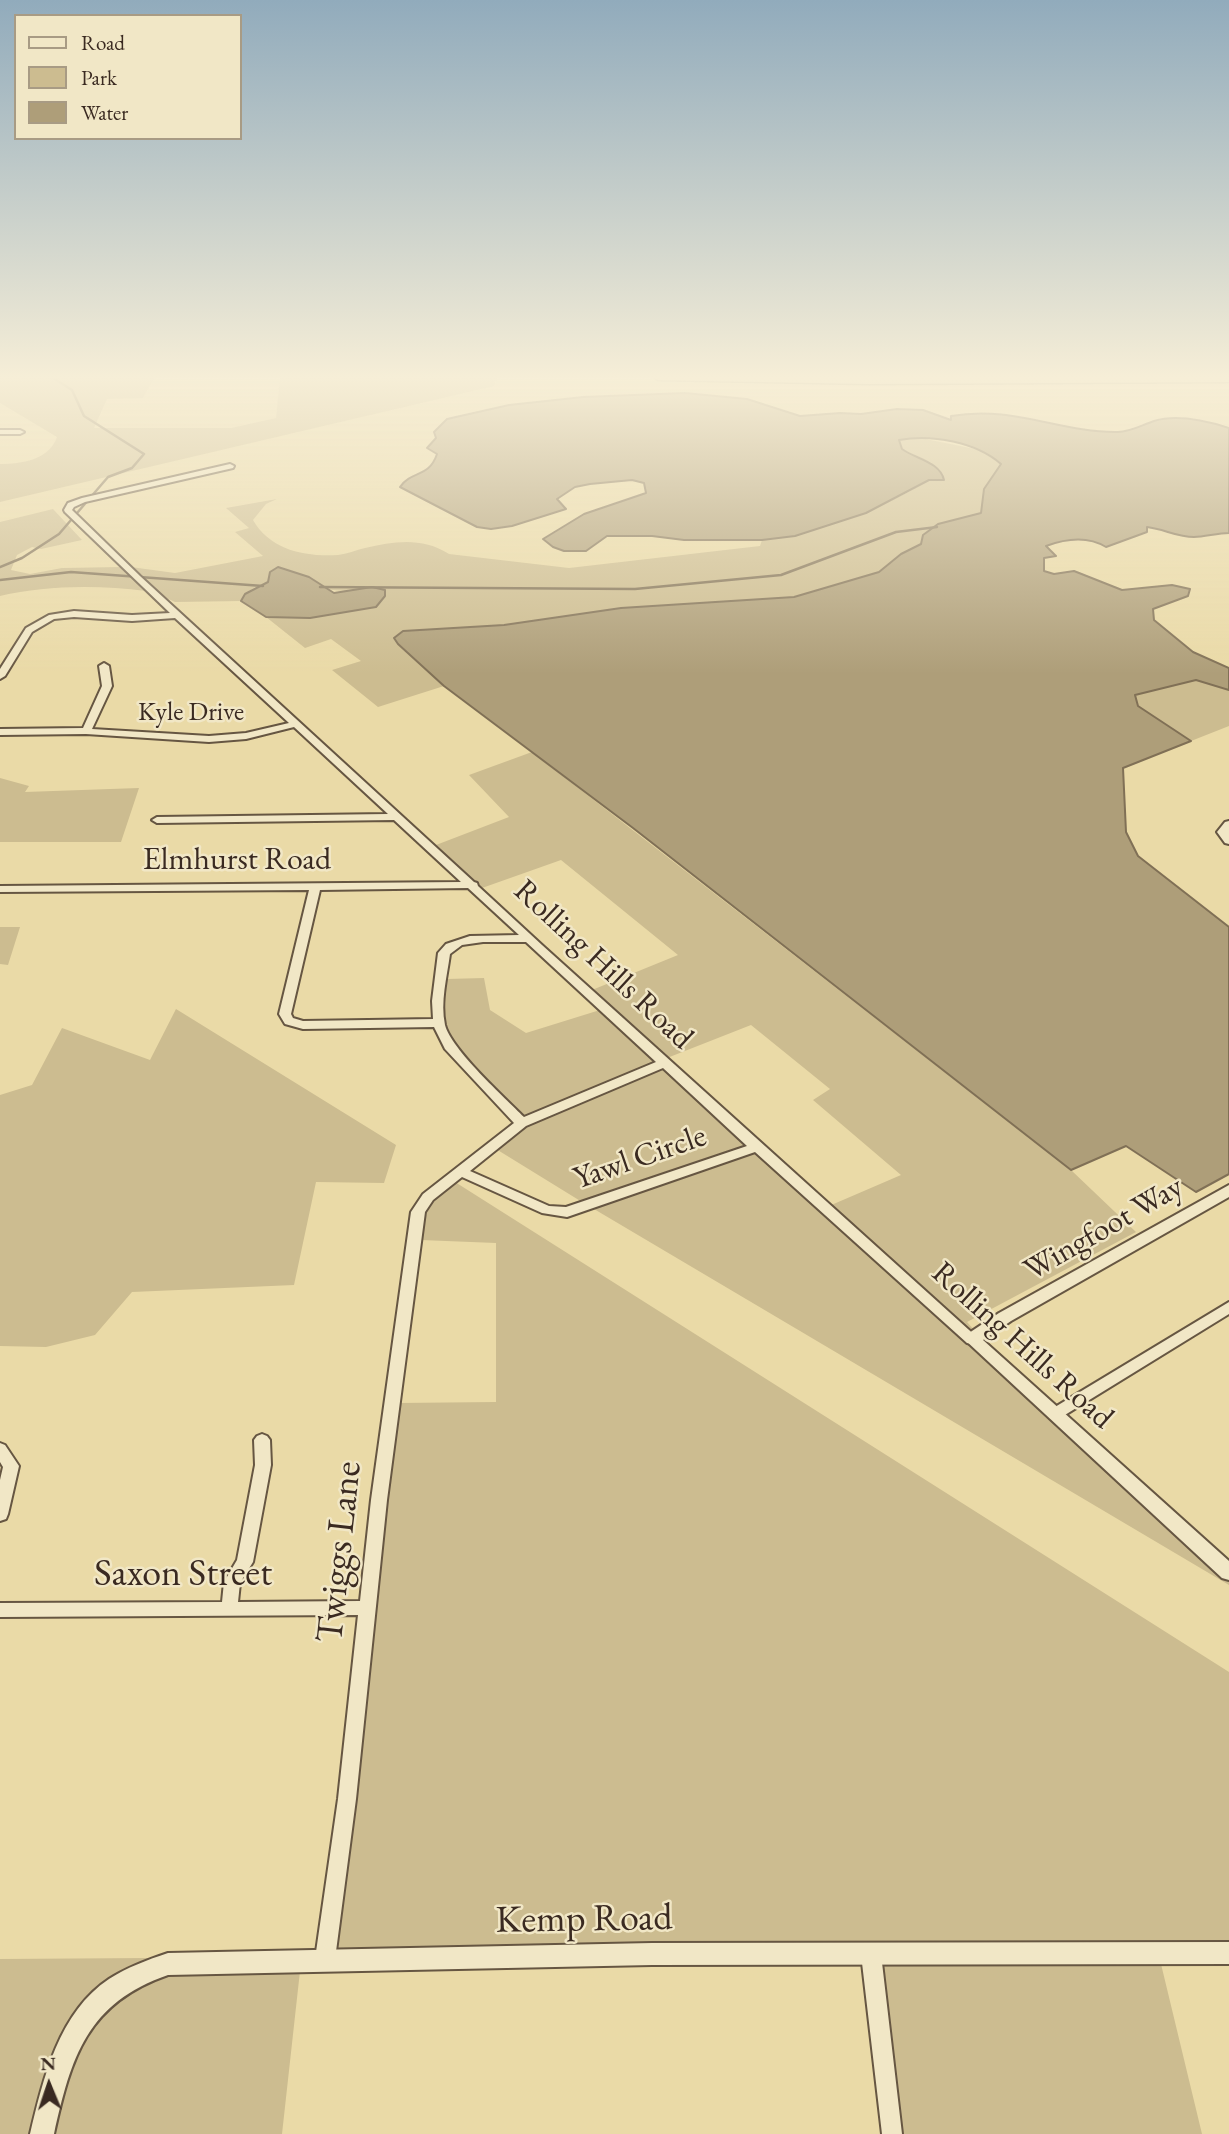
<!DOCTYPE html>
<style>
body{margin:0}
#map{position:relative;width:1229px;height:2134px;overflow:hidden;background:#eadaa7;font-family:"EB Garamond",serif}
canvas{display:block}
.legend{position:absolute;left:14px;top:14px;width:228px;height:126px;box-sizing:border-box;background:#f1e7c6;border:2px solid #a89b84;margin:0;padding:9px 12px;list-style:none;font-size:21px;color:#3a2a21}
.legend li{display:flex;align-items:center;gap:14px;height:35px}
.legend b{width:35px;border:2px solid #a89b84}
.north{position:absolute;left:14px;top:2050px;width:70px;height:70px;-webkit-text-stroke:5px #f1e7c6;paint-order:stroke;rotate:358deg;font-size:19px;font-weight:700;line-height:28px;text-align:center;color:#3a2a21}
.north::after{content:'';display:block;margin:auto;width:24px;height:32px;background:#3a2a21;clip-path:polygon(50% 0,100% 100%,50% 72%,0 100%)}
</style>
<div id="map">
<canvas width="1229" height="2134"></canvas>
<ul class="legend">
<li><b style="height:9px;background:#f1e7c6"></b>Road</li>
<li><b style="height:19px;background:#ccbc90"></b>Park</li>
<li><b style="height:19px;background:#ae9e79"></b>Water</li>
</ul>
<div class="north">N</div>
</div>
<script>
const context = document.querySelector('canvas').getContext('2d');
context.lineJoin = 'round';
function paint(path, color) {
  context.fillStyle = color;
  context.fill(path, 'evenodd');
}
function stroke(path, color, width, dash) {
  context.strokeStyle = color;
  context.lineWidth = width;
  context.lineCap = dash ? 'butt' : 'round';
  context.setLineDash(dash || []);
  context.stroke(path);
}
function label(font, color, halo, rows, align = 'center') {
  context.font = font + ' "EB Garamond",serif';
  context.lineWidth = 5;
  context.setLineDash([]);
  context.textBaseline = 'middle';
  context.strokeStyle = halo;
  context.fillStyle = color;
  for (const [text, x, y, turn = 0] of rows) {
    context.save();
    context.translate(x, y);
    context.rotate((+turn || 0) * Math.PI / 180);
    context.textAlign = isNaN(turn) ? turn : align;
    if (halo) context.strokeText(text, 0, 0);
    context.fillText(text, 0, 0);
    context.restore();
  }
}
const green = new Path2D(`
 M0,376H498L494,386L0,502V464C21,464 49,460 57,437L0,403ZM280,377L276,418L231,428H94L107,399L143,398L154,378Z
 M916,437L985,451L1002,464L984,489L981,513L901,554L879,572L794,597L621,608L504,625L403,631L398,644L444,686L378,707L332,670L361,661L331,639L305,648L266,617L310,618L376,607L355,590C322,597 264,562 241,601L175,602L164,597L131,567L175,573L263,556L235,532L249,528L226,508L277,499L266,504L253,520C270,550 305,557 338,555C347,554 356,550 365,548C394,541 423,537 449,554L569,568L760,546L762,540C821,532 878,511 929,480L932,463L902,449L899,440Z
 M53,509L82,540L41,549L32,547L17,555L11,570L30,574L62,568L120,567L146,591C99,585 46,585 0,596V522Z
 M1196,680L1229,690V726L1191,741L1138,706L1134,695Z
 M532,752L1071,1170L1136,1232L967,1322L974,1330L972,1331L829,1206L901,1175L813,1100L830,1089L751,1025L667,1058L592,990L678,955L561,860L482,888L436,845L509,817L469,775Z
 M0,778L29,786L25,792L139,788L121,842H0Z
 M0,927H20L8,965L0,964Z
 M484,978L490,1010L526,1033L600,1010L655,1062L524,1117L454,1044C438,1024 445,1002 447,979Z
 M176,1009L396,1145L384,1183L316,1182L294,1285L132,1292L95,1335L46,1347L0,1346V1095L32,1085L62,1028L150,1060Z
 M663,1068L747,1145L582,1202L496,1149L526,1127Z
 M755,1153L1229,1581V1585L594,1209Z
 M455,1182L1229,1672V1942L652,1944L335,1948L398,1403L496,1402V1243L421,1240L428,1206Z
 M149,1958C71,1992 48,2057 32,2134H0V1959Z
 M882,1964H1161L1202,2134H902Z
 M300,1971L282,2134H51C57,2111 60,2083 70,2061C120,1954 200,1974 300,1971Z`);
const water = new Path2D(`
 M685,393L747,399L800,416L840,413L861,414L897,409L923,410L951,420V416C1014,405 1060,433 1118,432C1130,432 1142,425 1154,421C1177,414 1207,421 1229,428V533C1217,533 1205,537 1194,537C1177,537 1164,529 1147,527V532L1106,547C1088,536 1065,539 1046,546L1056,556L1044,558V571L1054,574L1074,571L1122,590L1172,585L1190,589L1188,596L1153,609L1154,620L1193,652L1229,668V690L1196,680L1135,695L1138,706L1191,741L1123,768L1126,832L1138,856L1229,927V1174L1196,1192L1126,1146L1071,1170L633,828L444,686L398,644L394,638L403,631L504,625L621,608L794,597L879,572L901,554L921,544L923,535L938,524L981,513L984,489L1001,464C976,442 932,434 899,440L902,449C916,459 940,462 944,480H929L866,513L795,536L762,540H684L652,536H607L586,551H564L553,547L543,539L584,514L646,493L644,483L632,480L590,484L575,487L557,499L566,509L512,526L491,529L477,527L400,487C412,470 429,478 437,454L427,448L436,438L434,432L447,419L509,405L583,397Z
 M278,567L309,577L334,593L372,587L385,590V596L376,607L310,618L266,617L241,601L245,594L268,582L270,572Z`);
const stream = new Path2D(`
 M0,567L22,558L59,534L108,477L132,468L144,454L84,416L72,390L50,376
 M0,580L71,572L263,586
 M320,587L635,589L781,575L896,532L937,527`);
const minor = new Path2D(`
 M0,430H20L24,432L20,434H0Z
 M230,464L234,466L233,468L85,502L74,507L72,510L140,576L474,882L477,883L478,886L542,945L979,1339L977,1343L972,1344L967,1343L755,1152L567,1217L542,1213L462,1177L433,1200L425,1212L387,1500L356,1799L335,1959L332,1966L325,1969L318,1966L315,1959L338,1799L358,1615L0,1617V1603L222,1602L224,1582L237,1560L255,1465L254,1440L257,1436L262,1434L267,1436L270,1440L271,1465L253,1562L240,1583L238,1602L360,1601L371,1500L411,1212L423,1194L514,1123L445,1049L434,1027L303,1029L285,1024L279,1014L309,890L0,892V886L461,882L394,820L157,823L152,820L157,817L388,814L294,727L246,739L209,742L86,734L0,735V729L83,728L102,686L99,666L104,663L109,666L112,686L92,729L209,736L246,733L289,723L175,618L132,621L74,617L54,619L32,632L5,676L0,679V669L26,628L49,615L74,611L132,615L170,613L65,512L64,510L68,503L82,498ZM468,888L519,935L470,936L446,944L438,953L432,1001L433,1019L303,1021L293,1018L291,1014L320,890ZM483,942H526L656,1062L524,1117C505,1098 451,1049 445,1025C440,1002 447,977 450,954L462,945ZM663,1068L747,1146L566,1207L549,1206L470,1171L526,1126Z
 M1229,821V844L1225,843L1217,832L1225,822Z
 M1229,1302V1314L1060,1418L1055,1420L1050,1418L1048,1414L1050,1410Z
 M0,1443L5,1445L19,1466L8,1514L6,1519L0,1521V1480L3,1467L0,1462Z
 M871,1944L878,1947L881,1954L902,2134H882L861,1954L864,1947Z`);
const tertiary = new Path2D(`
 M1229,1185V1197L1011,1321L983,1340L1229,1561V1580L1222,1578L964,1339L966,1335L999,1313Z
 M1229,1942V1964L652,1965L168,1975C87,2003 71,2057 54,2134H30C43,2079 59,2012 109,1979C128,1967 147,1960 168,1953L652,1943Z`);
const motorway = new Path2D(`
 M652,376H1229V382L869,384L658,380Z`);
const farStreetnames = [
 ["Kyle Drive",191,713]
];
const streetNames = [
 ["Elmhurst Road",237,860],
 ["Rolling Hills Road",603,965,43],
 ["Yawl Circle",640,1158,-19],
 ["Wingfoot Way",1104,1229,-30],
 ["Rolling Hills Road",1022,1346,42]
];
const nearStreetnames = [
 ["Twiggs Lane",340,1552,-84],
 ["Saxon Street",183,1575],
 ["Kemp Road",584,1920,-1]
];
paint(green, '#ccbc90');
paint(water, '#ae9e79');
stroke(water, '#807056', 2);
stroke(stream, '#807056', 2.5);
stroke(minor, '#665642', 4);
stroke(tertiary, '#665642', 4);
stroke(motorway, '#3a2a21', 3);
paint(minor, '#f1e7c6');
paint(tertiary, '#f1e7c6');
paint(motorway, '#eadaa7');
const sky = context.createLinearGradient(0, 0, 0, 674);
sky.addColorStop(0, '#91abbc');
sky.addColorStop(0.56, '#f6eed7');
sky.addColorStop(1, '#f6eed700');
context.fillStyle = sky;
context.fillRect(0, 0, 1229, 674);
label('26px', '#3a2a21', '#f1e7c6', farStreetnames);
label('32px', '#3a2a21', '#f1e7c6', streetNames);
label('38px', '#3a2a21', '#f1e7c6', nearStreetnames);
</script>
